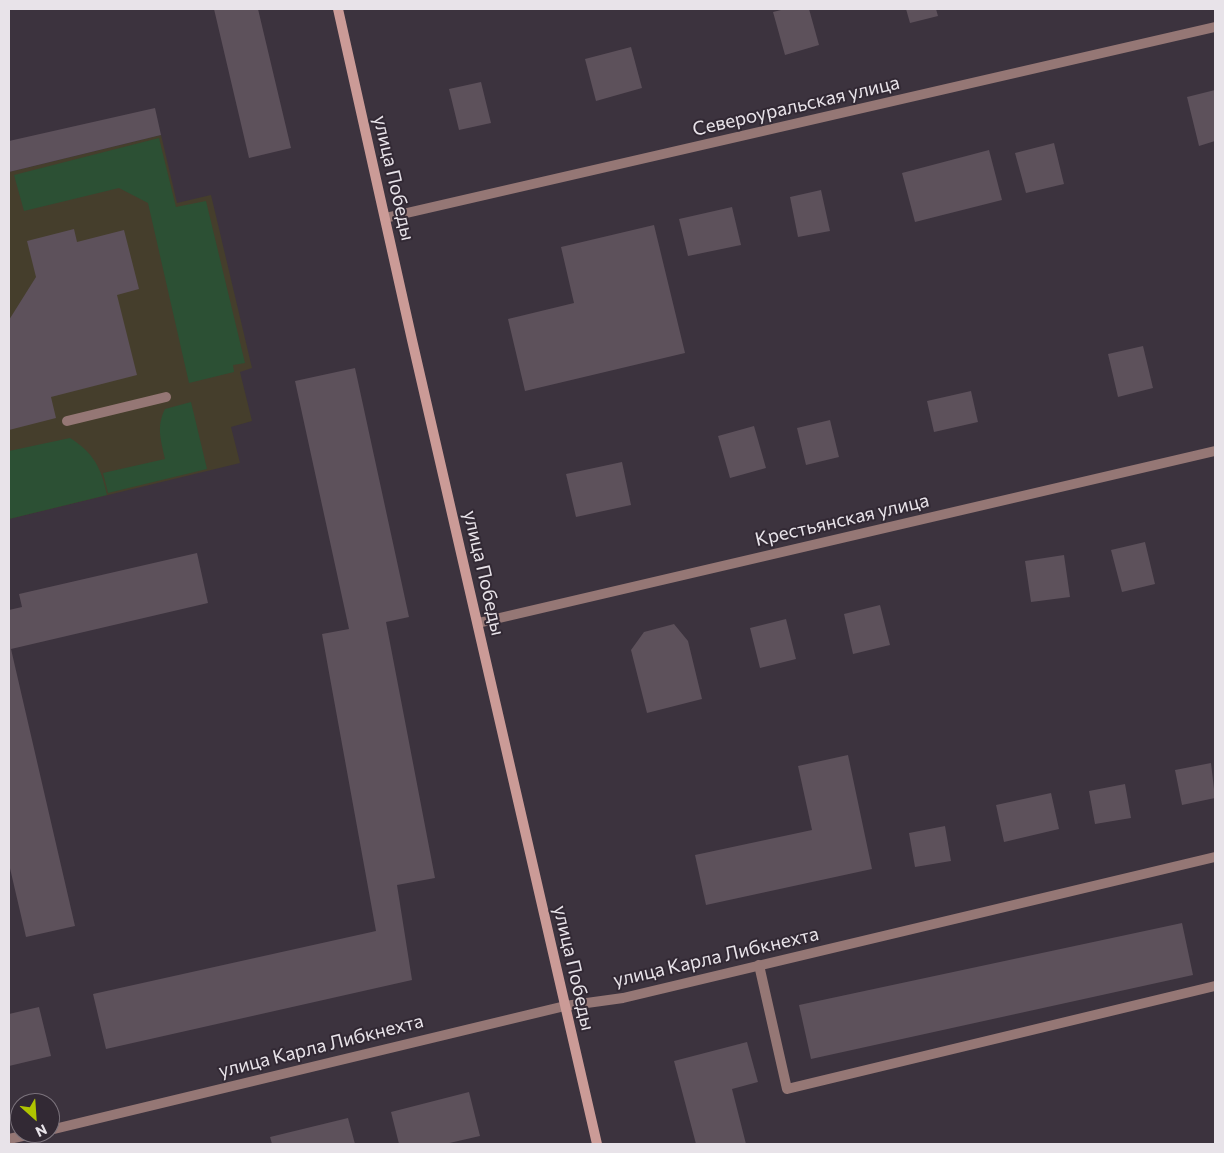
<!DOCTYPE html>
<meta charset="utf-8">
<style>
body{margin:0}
#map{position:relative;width:1224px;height:1153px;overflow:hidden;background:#3c333e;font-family:Commissioner,sans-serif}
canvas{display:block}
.frame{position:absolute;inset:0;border:10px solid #e8e3e9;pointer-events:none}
.north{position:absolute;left:10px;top:1093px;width:50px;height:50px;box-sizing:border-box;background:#322934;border:1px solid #7b737c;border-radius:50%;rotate:154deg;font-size:14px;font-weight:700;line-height:20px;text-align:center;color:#e8e3e9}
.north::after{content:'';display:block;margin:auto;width:18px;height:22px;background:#b0c500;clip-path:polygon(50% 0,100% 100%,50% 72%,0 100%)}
</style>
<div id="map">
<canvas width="1224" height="1153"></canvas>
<div class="frame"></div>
<div class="north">N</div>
</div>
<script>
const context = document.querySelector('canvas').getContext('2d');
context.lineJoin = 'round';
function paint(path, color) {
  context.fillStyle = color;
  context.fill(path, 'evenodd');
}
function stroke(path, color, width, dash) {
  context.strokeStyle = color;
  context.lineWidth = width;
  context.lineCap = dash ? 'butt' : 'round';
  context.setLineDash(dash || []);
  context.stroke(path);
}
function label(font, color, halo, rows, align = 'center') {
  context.font = font + ' Commissioner,sans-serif';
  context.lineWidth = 4;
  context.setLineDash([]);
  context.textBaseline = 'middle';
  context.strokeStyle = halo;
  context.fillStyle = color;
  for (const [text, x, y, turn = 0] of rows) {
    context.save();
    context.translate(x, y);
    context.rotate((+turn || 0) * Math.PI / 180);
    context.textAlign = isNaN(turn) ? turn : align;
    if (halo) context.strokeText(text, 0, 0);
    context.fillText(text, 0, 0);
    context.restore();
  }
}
const medical = new Path2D(`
 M161,135L177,203L211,195L252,368L240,372L252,421L231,427L240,463L9,519V172Z`);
const green = new Path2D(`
 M159,138L176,207L206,201L245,363L233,365L234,372L189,383L148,203L119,188L24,211L14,175Z
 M191,402L207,469L108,493L103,473L165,459C161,440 156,427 165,409Z
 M70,438C94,453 101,468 107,495L9,519V451Z`);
const building = new Path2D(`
 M214,9H258L291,148L249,158Z
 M785,9H809L819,45L785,55L773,12Z
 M906,9H936L938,16L910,23Z
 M631,47L642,88L596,101L585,59Z
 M481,82L491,123L459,130L449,89Z
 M1215,90V141L1199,146L1187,97Z
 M155,108L161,135L9,172V141Z
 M1054,143L1064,184L1026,193L1015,153Z
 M989,150L1002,200L915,222L902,173Z
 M821,190L830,231L798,237L790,197Z
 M732,207L741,245L688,256L679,219Z
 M654,225L685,353L525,391L508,319L574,303L561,247Z
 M74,229L77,242L124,230L139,289L117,295L137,375L51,397L56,418L9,430V320L36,277L27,241Z
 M1143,346L1153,388L1118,397L1108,354Z
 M355,368L409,617L386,622L435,878L397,885L412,980L106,1049L93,994L376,931L322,634L349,629L295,381Z
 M971,391L978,422L934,432L927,401Z
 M830,420L839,457L806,465L797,428Z
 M754,426L766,468L730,478L718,436Z
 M622,462L631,505L576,517L566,474Z
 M1145,542L1155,584L1122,592L1111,550Z
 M197,553L208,603L11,649L75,926L26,937L9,864V610L22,607L19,594Z
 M1064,555L1070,597L1031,602L1025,561Z
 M880,605L890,645L853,654L844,614Z
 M786,619L796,659L760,668L750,628Z
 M674,624L688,641L702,699L647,713L631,650L644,632Z
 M848,755L872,869L706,905L695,855L812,830L798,766Z
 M1211,763L1215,798L1182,805L1175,770Z
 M1125,784L1131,818L1095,824L1089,791Z
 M1051,793L1059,829L1004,842L996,805Z
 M945,826L951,861L915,867L909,833Z
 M1182,923L1193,975L811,1059L799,1005Z
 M39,1007L51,1056L9,1066V1014Z
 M747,1042L758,1082L732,1089L746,1144H696L674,1061Z
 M469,1092L480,1136L445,1144H399L391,1112Z
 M348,1118L355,1144H272L270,1137Z`);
const service = new Path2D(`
 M67,421L166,397
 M759,965L787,1089L1215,986`);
const minor = new Path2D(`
 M385,218L1215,27
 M478,623L1215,451
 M565,1006L623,998L1215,857`);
const tertiary = new Path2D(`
 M50,1130L565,1006
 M9,1139L36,1133`);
const secondary = new Path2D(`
 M338,9L412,340L597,1144`);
const streetNames = [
 ["Североуральская улица",796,106,-13],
 ["улица Победы",394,178,77],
 ["Крестьянская улица",842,520,-13],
 ["улица Победы",484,573,77],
 ["улица Карла Либкнехта",716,957,-13],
 ["улица Победы",574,968,77],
 ["улица Карла Либкнехта",321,1046,-14]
];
paint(medical, '#453e2c');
paint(green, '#2c5034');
paint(building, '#5d515b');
stroke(service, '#957775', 10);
stroke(minor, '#957775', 10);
stroke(tertiary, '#957775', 10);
stroke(secondary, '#cb9b97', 10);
label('19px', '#e8e3e9', '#322934', streetNames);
</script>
